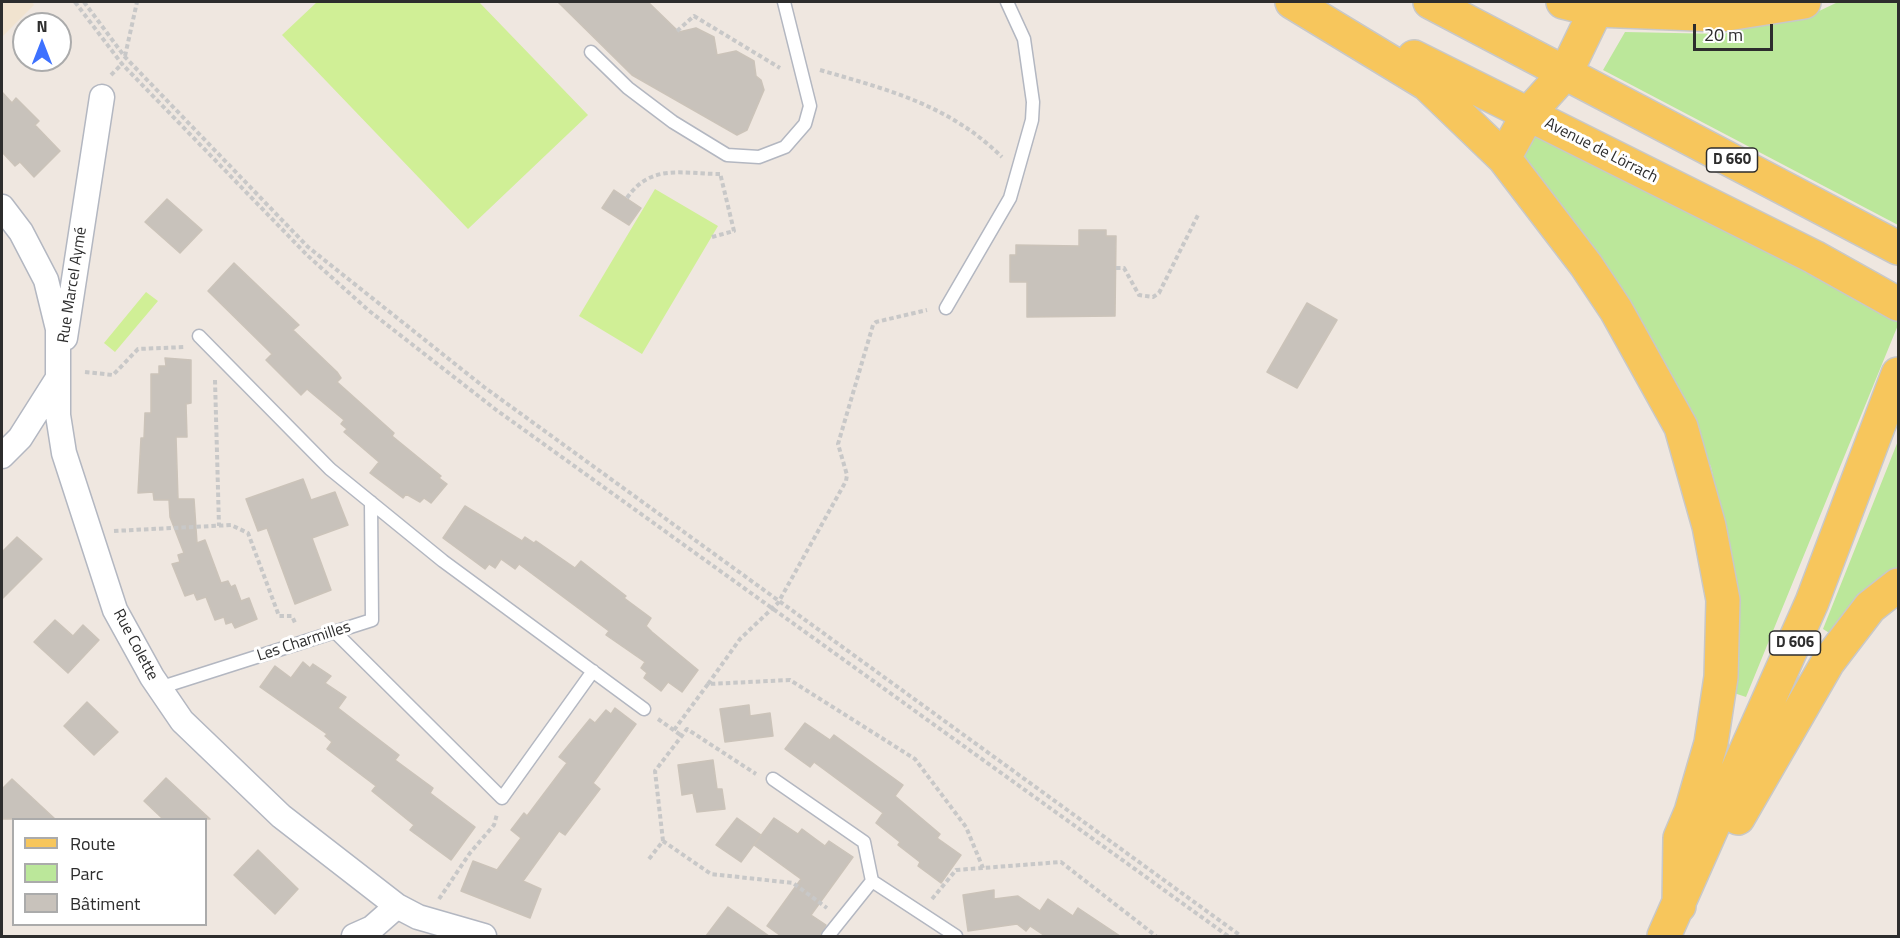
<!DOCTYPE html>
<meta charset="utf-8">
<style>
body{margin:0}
#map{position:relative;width:1900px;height:938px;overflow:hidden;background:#efe7e0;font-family:"Titillium Web",sans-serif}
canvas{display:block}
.frame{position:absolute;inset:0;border:3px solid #2d2d2d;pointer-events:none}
.legend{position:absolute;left:12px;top:818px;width:195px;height:108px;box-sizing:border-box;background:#fff;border:2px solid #ababab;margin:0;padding:8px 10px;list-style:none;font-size:18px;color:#2d2d2d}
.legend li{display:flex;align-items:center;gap:12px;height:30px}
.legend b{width:30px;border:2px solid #ababab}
.north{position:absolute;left:12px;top:12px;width:60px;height:60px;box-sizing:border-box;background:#fff;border:2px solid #ababab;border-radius:50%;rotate:0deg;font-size:16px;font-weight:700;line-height:24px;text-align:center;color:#2d2d2d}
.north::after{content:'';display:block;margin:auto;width:21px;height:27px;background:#3d71ff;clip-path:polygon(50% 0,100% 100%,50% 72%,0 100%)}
.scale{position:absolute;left:1693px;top:24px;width:80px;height:27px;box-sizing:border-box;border:3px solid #2d2d2d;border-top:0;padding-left:8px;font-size:18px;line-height:21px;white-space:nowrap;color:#2d2d2d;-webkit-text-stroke:4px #fff;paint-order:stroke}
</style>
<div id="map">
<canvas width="1900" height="938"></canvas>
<div class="frame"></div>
<ul class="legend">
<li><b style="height:8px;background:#f7c65c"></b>Route</li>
<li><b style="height:16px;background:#bbe79a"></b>Parc</li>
<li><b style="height:16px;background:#c8c2bb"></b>Bâtiment</li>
</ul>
<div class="north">N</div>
<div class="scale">20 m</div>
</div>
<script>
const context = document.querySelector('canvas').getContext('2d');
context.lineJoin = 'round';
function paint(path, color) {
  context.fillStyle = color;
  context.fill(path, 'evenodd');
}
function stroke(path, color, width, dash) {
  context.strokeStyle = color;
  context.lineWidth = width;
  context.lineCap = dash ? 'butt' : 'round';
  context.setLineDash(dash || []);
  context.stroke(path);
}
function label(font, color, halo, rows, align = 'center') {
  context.font = font + ' "Titillium Web",sans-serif';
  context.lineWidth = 6;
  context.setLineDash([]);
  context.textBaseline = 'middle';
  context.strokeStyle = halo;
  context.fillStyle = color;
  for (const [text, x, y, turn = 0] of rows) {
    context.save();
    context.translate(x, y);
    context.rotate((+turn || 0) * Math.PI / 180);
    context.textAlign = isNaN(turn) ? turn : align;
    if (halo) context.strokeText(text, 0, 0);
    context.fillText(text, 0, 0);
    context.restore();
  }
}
const education = new Path2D(`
 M2,2H32L34,5L2,37Z`);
const green = new Path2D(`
 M1838,2H1898V225L1603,70L1625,32L1723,34L1817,12Z
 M1535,129L1898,319V325L1746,697L1734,693L1738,586L1711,467L1691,418L1527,177L1524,155Z
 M1898,441V569L1831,634L1823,629Z`);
const pitch = new Path2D(`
 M317,2H479L588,115L468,229L282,35Z
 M655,189L718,226L642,354L579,316Z
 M146,292L158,301L115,352L104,343Z`);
const building = new Path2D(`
 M558,2H648L679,32L696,28L714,37L717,55L736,51L754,61L756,76L761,80L764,90L747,130L737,135L632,75Z
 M2,92L12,103L16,98L39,121L35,125L60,151L34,177L20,162L15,166L2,152Z
 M614,190L641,208L629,225L602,208Z
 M167,199L202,230L180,253L145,222Z
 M1079,230H1106V236H1116L1115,316L1027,317V282H1010V255H1016V245L1079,246Z
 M234,263L299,325L293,330L337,372L341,378L337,382L394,433L392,436L441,476L439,478L447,484L431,503L424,498L420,502L406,494L403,498L370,473L379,462L344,432L347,429L341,424L344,420L307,389L301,395L266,360L272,354L208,291Z
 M1307,303L1337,320L1297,388L1267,372Z
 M165,358L191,360V403L186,404L187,437H176L178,499H194L197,543L205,540L221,583L228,581L231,587L235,585L241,601L249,598L257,619L235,628L232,622L226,624L224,617L215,620L206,597L197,600L194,593L185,596L172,564L180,562L178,555L184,553L170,517L169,500H154L153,492L138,493L141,438H144L145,413H151V374H159V366H166Z
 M303,479L311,500L335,492L348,525L312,538L331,590L295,604L267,528L258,531L246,499Z
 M465,506L522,541L525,537L534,543L536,541L575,568L581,561L626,596L624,598L651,618L646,626L652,632L698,670L682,692L668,682L661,691L644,678L647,673L641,668L645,662L606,635L609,631L519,564L515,569L501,559L495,568L489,564L485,569L443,538Z
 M17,537L42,559L2,599V552Z
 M55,620L73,636L83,625L99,640L68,673L34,642Z
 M303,662L310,668L313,664L331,676L325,683L346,697L338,708L399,755L395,760L433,788L430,793L475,827L451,860L410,830L414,825L372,791L376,786L327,749L332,742L325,736L327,734L260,687L275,666L291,678Z
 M87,702L118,732L94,755L64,726Z
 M749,705L750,716L770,713L773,736L725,742L720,709Z
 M615,708L636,724L593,783L600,789L565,835L559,831L523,881L541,889L530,918L461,891L473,861L497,870L521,838L511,830L524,813L527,816L567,763L559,757L590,719L595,723L606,710L611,714Z
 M805,723L830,740L834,735L903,785L895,796L940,834L937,838L961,855L941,883L918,866L920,862L898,845L900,842L876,823L883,813L814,762L810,767L785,749Z
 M713,760L717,789H722L725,809L697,812L693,793L682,795L678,765Z
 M166,778L210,819H163L144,801Z
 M12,779L55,819H2V789Z
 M737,818L761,835L741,862L716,845Z
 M774,818L798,834L802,829L825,846L829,841L853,857L811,915L826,925L820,936H781L767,926L801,879L754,845Z
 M258,850L298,889L275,914L234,875Z
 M994,890V899L1018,896L1040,911L1048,899L1073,916L1078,908L1120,936H1045L1030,926L1026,931L1017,924L968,931L963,895Z
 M728,907L769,936H706Z`);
const path = new Path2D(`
 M75,2L122,64L307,255L368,310L495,409L1228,936
 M84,2L125,57L308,247L484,387L1241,936
 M677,31L694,16L780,68
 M125,56L137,2
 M820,70C889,90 949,105 1002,157
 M111,75L123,63
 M627,198C651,163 682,174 720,174
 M712,237L734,231L720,173
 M1116,268H1124L1139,295L1153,297L1159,293L1199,213
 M85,372L113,375L138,349L185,347
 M215,380L219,526
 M114,531L231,525L248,533L279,616H292L296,625
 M708,684L740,639L778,603L846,481L847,475L838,444L873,325L876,322L927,310
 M658,719L682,736
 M674,730L708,684L790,680L915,759L966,827L983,868
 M663,841L655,771L687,729L756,774
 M649,859L663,841L711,874L793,883L827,908
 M439,899L470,853L494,825L497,814
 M932,899L956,870L1061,862L1156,936`);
const lane = new Path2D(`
 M591,52L628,88L673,122L727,155L759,157L785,147L805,124L810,106L784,2
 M946,308L1010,198L1032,120L1033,102L1024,39L1007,2
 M199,336L330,469L443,561L644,709
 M335,632L502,798L593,671
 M159,688L372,620L371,502
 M773,779L864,842L872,881
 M828,936L872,881L956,936`);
const street = new Path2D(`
 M2,207L21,232L46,280L58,329V415L64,453L115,610L152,677L182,721L281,816L397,906L418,917L484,936
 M65,338L102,97
 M2,456L20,438L58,378
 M354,936L372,928L397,906`);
const primary = new Path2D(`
 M1292,2L1427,84L1504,158L1586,265L1616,310L1681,427L1709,526L1723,600L1721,677L1711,743L1691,812L1680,838L1679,906
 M1430,2L1898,248
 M1563,2L1596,10L1721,15L1804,2
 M1414,57L1814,257L1898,304
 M1504,158L1528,114L1566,72L1596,10
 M1738,818L1828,662L1870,607L1898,585
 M1664,936L1812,602L1898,374`);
const shields = [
 [1732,160,51],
 [1795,643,51]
];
const shieldNames = [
 ["D 660",1732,160],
 ["D 606",1795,643]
];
const streetNames = [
 ["Avenue de Lörrach",1601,151,27],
 ["Rue Marcel Aymé",73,285,-81],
 ["Les Charmilles",304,642,-18],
 ["Rue Colette",135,645,62]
];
paint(education, '#f1e3cf');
paint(green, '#bbe79a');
paint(pitch, '#d0ef96');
paint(building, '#c8c2bb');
stroke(building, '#cbc3b9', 1.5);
stroke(lane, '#b3b7c1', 15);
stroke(street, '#b3b7c1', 27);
stroke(primary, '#c8c8c8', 36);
stroke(path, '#c8c8c8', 4, [4.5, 3]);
stroke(lane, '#fff', 12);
stroke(street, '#fff', 24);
stroke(primary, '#f7c65c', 33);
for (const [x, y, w] of shields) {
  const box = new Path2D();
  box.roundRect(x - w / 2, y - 12, w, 24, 4.5);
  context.fillStyle = '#fff';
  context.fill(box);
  stroke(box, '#2d2d2d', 1.5);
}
label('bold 15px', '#2d2d2d', null, shieldNames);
label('16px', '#2d2d2d', '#fff', streetNames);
</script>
